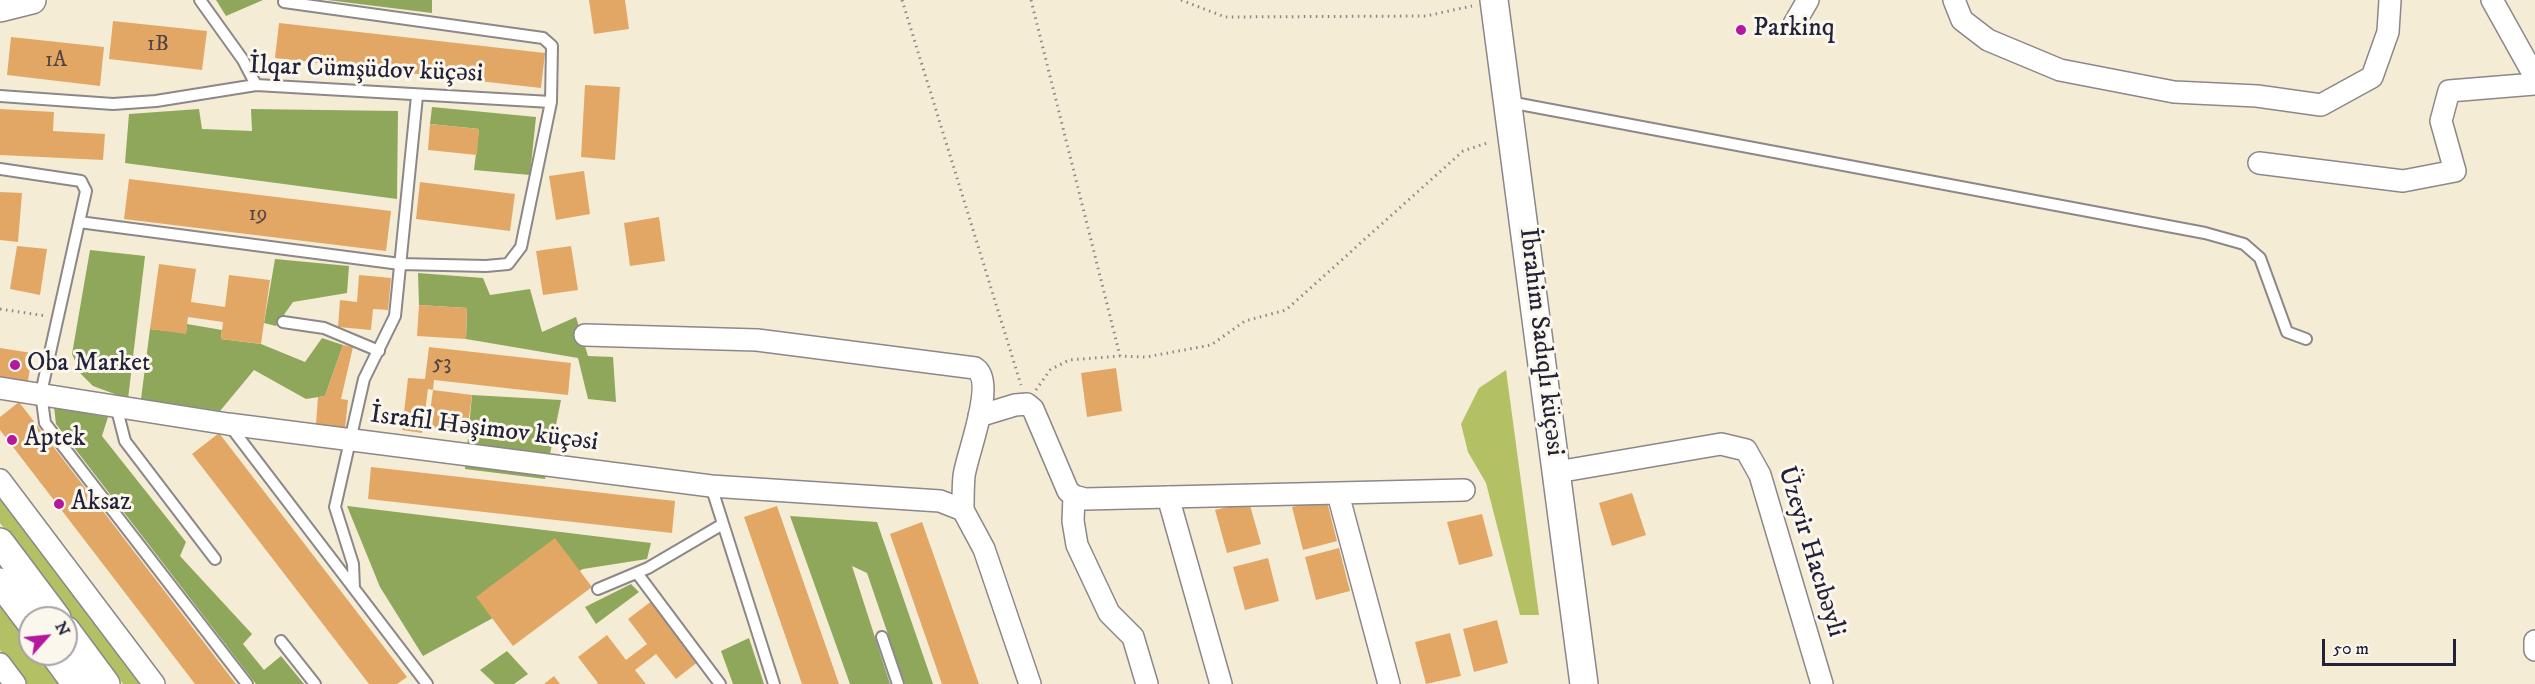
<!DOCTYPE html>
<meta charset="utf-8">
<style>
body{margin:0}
#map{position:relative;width:2535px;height:684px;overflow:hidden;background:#f5ecd6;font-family:"IM FELL DW Pica",serif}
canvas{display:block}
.north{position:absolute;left:18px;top:606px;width:60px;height:60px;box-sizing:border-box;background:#fbf7ec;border:2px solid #a4a2a5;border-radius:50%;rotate:63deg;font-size:16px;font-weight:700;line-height:24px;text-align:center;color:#22223b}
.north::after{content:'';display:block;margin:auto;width:21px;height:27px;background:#b5179e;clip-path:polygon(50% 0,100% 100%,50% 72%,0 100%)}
.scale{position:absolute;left:2322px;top:639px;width:134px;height:27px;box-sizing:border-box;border:3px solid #22223b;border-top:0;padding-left:8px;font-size:18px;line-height:21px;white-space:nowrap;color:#22223b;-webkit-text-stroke:4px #fbf7ec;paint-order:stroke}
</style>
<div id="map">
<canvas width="2535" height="684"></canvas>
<div class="north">N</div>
<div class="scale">50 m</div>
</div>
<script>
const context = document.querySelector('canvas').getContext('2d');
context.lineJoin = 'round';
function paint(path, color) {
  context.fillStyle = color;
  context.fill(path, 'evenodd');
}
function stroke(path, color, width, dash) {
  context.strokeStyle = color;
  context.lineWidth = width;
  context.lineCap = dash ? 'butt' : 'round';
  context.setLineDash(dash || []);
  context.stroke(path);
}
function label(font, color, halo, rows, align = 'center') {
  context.font = font + ' "IM FELL DW Pica",serif';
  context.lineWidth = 6;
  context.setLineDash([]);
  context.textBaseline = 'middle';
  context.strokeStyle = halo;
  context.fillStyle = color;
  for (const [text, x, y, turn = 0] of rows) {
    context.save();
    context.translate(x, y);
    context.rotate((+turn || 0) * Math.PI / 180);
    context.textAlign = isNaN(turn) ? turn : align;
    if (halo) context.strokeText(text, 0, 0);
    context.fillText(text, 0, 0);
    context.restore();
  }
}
const green = new Path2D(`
 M1506,370L1539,615H1520L1486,483L1468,452L1461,424L1479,388Z
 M0,499L140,684H123L0,523Z
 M0,605L30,645V654H37L59,684H25L0,650Z`);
const forest = new Path2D(`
 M216,0H263L226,16Z
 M327,0H432V13Z
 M432,107L536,117L530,175L474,170L479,129L430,124Z
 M199,109L202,129L252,131L251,109L398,111L397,199L125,163L129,114Z
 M90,250L145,256L128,399L93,386L81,374L72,354Z
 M275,259L349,266L347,293L293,302L276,326L264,323Z
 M418,273L483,278L490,295L530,289L542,332L576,317L588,356L613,357L616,402L588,399L578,358L466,339L467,308L419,305Z
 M187,324L222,330L221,339L261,344L305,362L322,338L343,345L325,396L306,399L254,370L220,411L141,399L150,329L186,333Z
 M472,395L561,400L545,479L465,469Z
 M54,407L108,417L102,436L186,542L180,556L252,634L243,644L264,670L281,656L304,684H256L56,424Z
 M347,506L651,543L647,559L583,569L423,656L380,587Z
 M790,516L877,522L933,684H905L867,573L852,566L890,684H850Z
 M631,584L639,592L596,624L585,607Z
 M749,638L764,684H733L721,651Z
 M507,651L528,674L514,684H495L480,670Z`);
const building = new Path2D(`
 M589,0H625L629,29L594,34Z
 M113,21L207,31L202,70L109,59Z
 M279,23L545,53L541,88L275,58Z
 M11,37L104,47L100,86L7,75Z
 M585,85L620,87L615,160L581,157Z
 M0,109L54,112L53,131L105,134L103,160L0,155Z
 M430,124L479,129L477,155L428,150Z
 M584,171L590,214L556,220L549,176Z
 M129,179L391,211L386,251L124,219Z
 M420,182L515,194L510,231L416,219Z
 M0,192L22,193L18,242L0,240Z
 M659,217L665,261L630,266L624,223Z
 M17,246L47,249L40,295L10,289Z
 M571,246L578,290L543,295L536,251Z
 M159,264L196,269L191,302L225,307L229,275L270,280L261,344L221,339L223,322L188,317L186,334L150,329Z
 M359,275L391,278L388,310L373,309L371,330L338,327L340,300L357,302Z
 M419,305L467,308L466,339L417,336Z
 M343,345L353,347L341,399L348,400L345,429L316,424L318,397L325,396Z
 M429,347L571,363L568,395L434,380L433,390L428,389L422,433L402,430L408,378L425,379Z
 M0,348L32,353L28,381L0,378Z
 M1116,368L1122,411L1087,417L1081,373Z
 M433,390L472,395L467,432L428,427Z
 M19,402L236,684H195L0,430V417Z
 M219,433L407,677L397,684H369L192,454Z
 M371,467L675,501L672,533L368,499Z
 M1632,493L1646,535L1612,546L1599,503Z
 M1326,498L1337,541L1303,550L1292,507Z
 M1249,502L1261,544L1227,553L1215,510Z
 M777,506L839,684H802L744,517Z
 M1482,514L1493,556L1459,565L1447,522Z
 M922,522L979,684H942L890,534Z
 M555,538L592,587L513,646L476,597Z
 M1339,548L1350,591L1316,600L1305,557Z
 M1268,558L1279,601L1245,610L1233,567Z
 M653,600L699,661L676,679L656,654L635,670L646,684H596L598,683L578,657L607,635L626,660L647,644L628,619Z
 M1497,620L1508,663L1474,672L1463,629Z
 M1450,633L1461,676L1426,684L1415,642Z
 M554,676L560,684H544Z`);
const path = new Path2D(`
 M902,0L1021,385
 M1031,0L1120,356
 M1181,0L1225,17L1426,16L1472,6
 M0,309L46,316
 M1036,390L1050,370L1069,360L1120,356L1146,357L1211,345L1245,321L1286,310L1463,151L1490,142`);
const service = new Path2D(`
 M200,0L243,60L256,85
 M0,96L113,104L156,101L256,85L551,102
 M1509,102L2205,233L2244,244L2260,258L2287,332L2306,339
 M0,169L81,181L86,191L41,393L45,423L247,684
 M79,222L400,264L486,266L508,264L521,247L551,102L552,46L543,38L284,2
 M283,322L324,328L379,351
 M116,406L125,441L215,559
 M230,426L427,684
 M711,486L774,684
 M637,573L720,684
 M354,588L353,564L335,507L364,379L395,316L417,96
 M598,589L648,568L723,524
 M882,637L898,684
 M281,641L315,684`);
const minor = new Path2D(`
 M1954,0L1962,20L1988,40L2060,70L2174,92L2257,96L2321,105L2372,77L2388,32L2390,0
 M2492,0L2535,77
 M1794,24L1808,0
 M2259,163L2403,181L2455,171L2441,121L2449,91L2535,84
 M585,335L757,340L975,368C997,382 967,453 964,476C963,487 963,499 963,510
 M0,388L228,424L711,486L940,501L963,510
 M979,416L1015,405L1027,404L1033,409L1068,491L1074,496L1085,499L1464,490
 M1557,472L1721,444L1746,450L1760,475L1822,684
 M0,480L154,684
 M1338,494L1389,684
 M1074,496L1073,521L1077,545L1109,613L1133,637L1147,684
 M1168,497L1221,684
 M963,510L984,549L1030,684
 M2535,641V650
 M0,664L15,684`);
const tertiary = new Path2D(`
 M1494,0L1584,684
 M0,8L32,0
 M0,542L57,618
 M0,582L30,622
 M66,630L106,684
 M54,654L76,684`);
const markers = [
 [1741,30,6,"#b5179e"],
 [15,365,6,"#b5179e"],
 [12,440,6,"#b5179e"],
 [59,504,6,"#b5179e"]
];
const numberNames = [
 ["1B",158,45],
 ["1A",56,61],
 ["19",258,215],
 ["53",442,364]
];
const poiNames = [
 ["Parkinq",1753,30],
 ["Oba Market",27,365],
 ["Aptek",24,440],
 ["Aksaz",71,504]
];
const streetNames = [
 ["İlqar Cümşüdov küçəsi",366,71,2],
 ["İbrahim Sadıqlı küçəsi",1540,342,83],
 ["İsrafil Həşimov küçəsi",484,430,7],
 ["Üzeyir Hacıbəyli",1810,552,73]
];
paint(green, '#b3c164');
paint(forest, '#8ea75a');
paint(building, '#e3a765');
stroke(service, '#8c8788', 14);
stroke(minor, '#8c8788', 24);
stroke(tertiary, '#8c8788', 30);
stroke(path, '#8c8788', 3, [1.5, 4.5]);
stroke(service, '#fff', 10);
stroke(minor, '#fff', 21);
stroke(tertiary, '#fff', 27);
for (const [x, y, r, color] of markers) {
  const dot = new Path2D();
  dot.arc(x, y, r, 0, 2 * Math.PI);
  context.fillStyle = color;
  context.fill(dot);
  stroke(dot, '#fbf7ec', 2);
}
label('22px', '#524346', null, numberNames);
label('26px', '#22223b', '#fbf7ec', poiNames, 'left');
label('26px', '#22223b', '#fbf7ec', streetNames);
</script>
